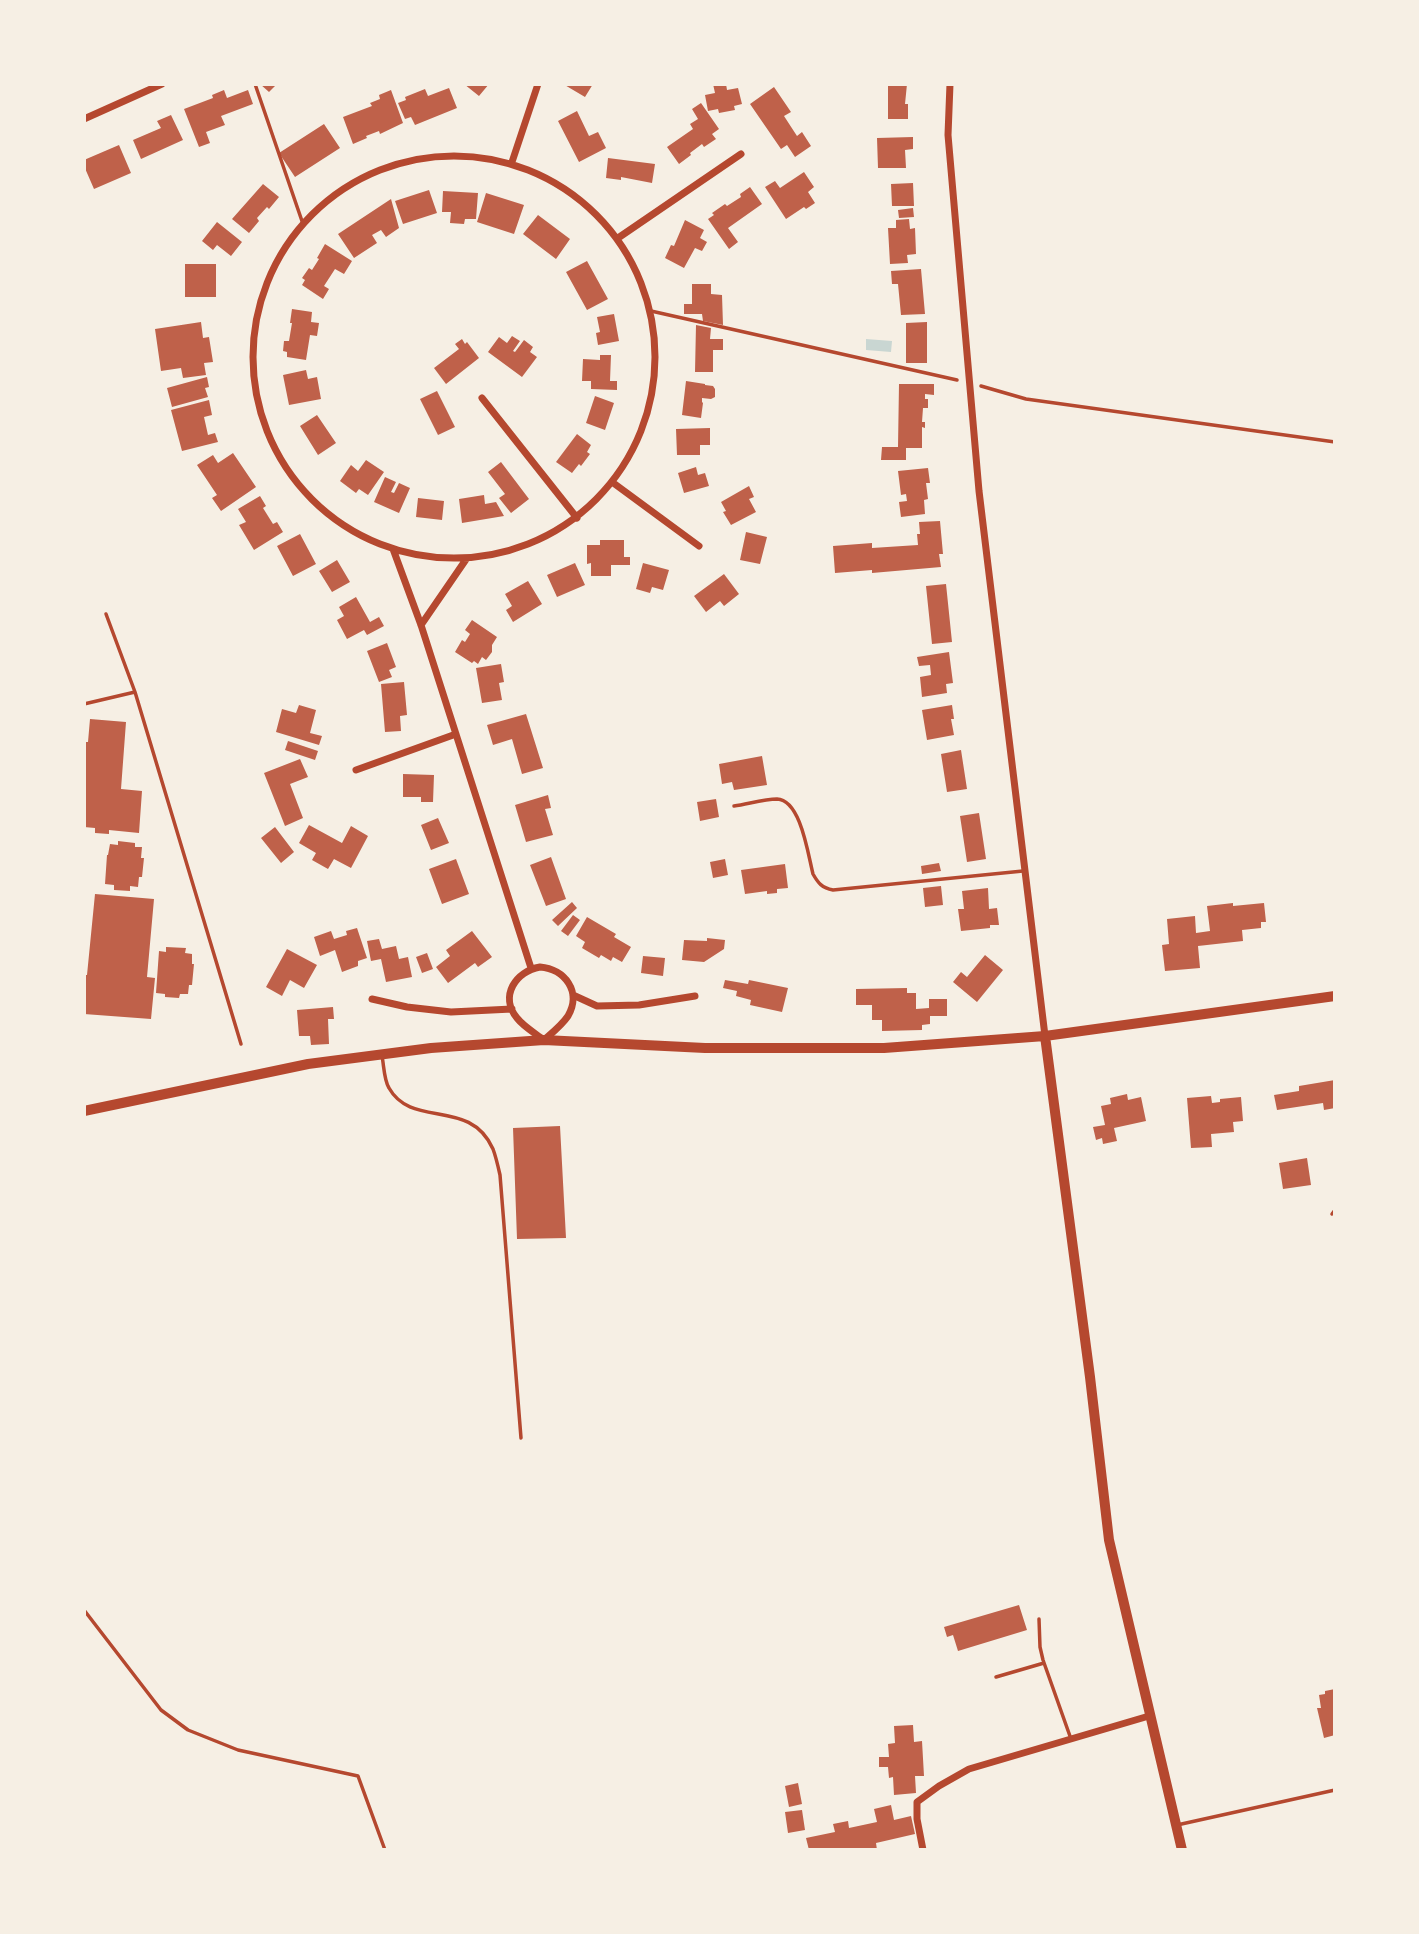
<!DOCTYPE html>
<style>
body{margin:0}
#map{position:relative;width:1419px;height:1934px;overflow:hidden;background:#f6efe4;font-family:"Golos Text",sans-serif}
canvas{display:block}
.frame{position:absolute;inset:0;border:86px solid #f6efe4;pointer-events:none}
</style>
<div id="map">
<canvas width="1419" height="1934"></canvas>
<div class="frame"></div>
</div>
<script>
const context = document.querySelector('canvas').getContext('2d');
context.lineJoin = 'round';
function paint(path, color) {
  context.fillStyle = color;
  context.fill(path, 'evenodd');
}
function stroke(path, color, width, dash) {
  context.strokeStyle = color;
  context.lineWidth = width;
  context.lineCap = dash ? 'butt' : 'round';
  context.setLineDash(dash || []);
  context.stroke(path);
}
const water = new Path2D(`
 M866,339L892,341L891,352L866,350Z`);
const building = new Path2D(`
 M260,84H277L269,92Z
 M464,84H489L479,96Z
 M563,84H593L585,97Z
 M713,84H726L727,90L738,88L742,104L734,106L735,110L719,113L718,109L708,111L705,95L715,93Z
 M888,84H907L905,104H908V119H888Z
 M774,87L791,112L784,116L797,136L802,132L811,146L795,157L787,145L781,149L750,104Z
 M449,88L457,108L415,125L411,117L405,119L398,103L406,100L405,97L425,89L428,96Z
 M224,90L227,98L248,90L253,104L221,116L225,125L206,132L210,143L199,147L184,109L213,98L212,95Z
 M391,90L403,123L380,134L379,131L366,136L367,138L353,144L343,117L372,106L370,103L380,99L379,95Z
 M701,103L719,129L712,134L716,139L704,147L702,144L690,153L691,155L679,164L667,147L693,129L690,124L698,119L692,109Z
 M577,111L589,136L598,132L606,148L579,162L558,121Z
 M171,115L183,140L141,159L133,140L161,128L157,121Z
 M324,124L340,148L295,177L279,153Z
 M913,137V149L905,150L906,168H878L877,138Z
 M119,145L131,173L94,189L84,166V160Z
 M608,158L655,164L652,183L621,177V180L606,178Z
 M804,172L814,187L808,192L815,203L806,209L804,207L786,219L765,187L775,181L780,188Z
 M913,183L914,206H892L891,184Z
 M263,184L279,197L269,209L267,207L257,218L259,221L249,233L232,219Z
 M750,187L762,204L728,228L738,242L729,249L708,219L714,215L712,213L725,204L727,206L741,197L740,194Z
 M429,190L437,213L403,224L395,201Z
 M443,191L478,193L476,219H465L464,224L450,223L451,212H442Z
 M486,193L524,205L514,234L477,222Z
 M391,199L399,228L386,237L381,230L372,235L377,243L354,258L338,234Z
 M913,208L914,217L899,218L898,210Z
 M538,215L570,239L556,259L523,234Z
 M909,219L910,229L915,228L916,254L907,255L908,263L890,264L888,228H896V220Z
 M685,220L704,230L700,238L707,242L702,251L695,248L684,268L665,258L671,245L674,246Z
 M217,222L242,242L231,256L217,245L213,250L202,241Z
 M325,244L352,261L344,274L335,269L324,286L329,289L323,299L302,285L305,280L302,278L309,268L312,270L319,259L317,258Z
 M587,261L608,299L587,310L566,272Z
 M185,264H216V297H185Z
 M921,269L925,314L901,315L898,284H892L891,271Z
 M692,284H711V294L722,295L723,325L703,321L702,314H684V304H692Z
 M292,309L312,312L311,322L319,323L317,336L310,335L306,360L287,357V352L283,351L284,341H289L292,323H290Z
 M614,314L619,341L598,345L596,333L600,332L597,317Z
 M201,322L203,338L209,337L213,362L204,363L206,375L183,378L181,368L161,371L155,329Z
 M927,322V363H906V323Z
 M696,325L711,328L710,339H723V350H713V372H695Z
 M512,336L520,341L513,351L515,352L524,340L533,347L530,352L537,357L522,377L488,352L499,337L507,343Z
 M462,339L465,344L467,342L479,358L446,384L434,368L459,349L455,344Z
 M600,355H611L610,381H617V390L591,389V381H582L583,359L600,360Z
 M306,370L308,379L317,377L321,399L289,405L283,375Z
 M207,377L209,387L205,388L208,397L172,407L167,388Z
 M686,381L705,384V385L713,386L715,389V397L711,399L702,398V402L703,403L701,418L682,415Z
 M899,384H934V395L925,394V399H928V408H923L922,422H925V428L922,427V448H906V460H881L882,447H898Z
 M437,391L455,427L438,435L420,399Z
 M595,396L614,403L605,430L586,423Z
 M209,400L212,415L204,417L208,435L215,433L218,442L182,451L171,410Z
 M317,415L336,443L318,455L300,426Z
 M710,428V445H700V455H677L676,429Z
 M577,434L591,445L587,452L590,454L581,466L579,464L572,473L556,462Z
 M233,453L256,487L221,511L212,498L217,495L197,465L213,455L218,463Z
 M366,460L384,472L368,495L359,489L356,493L340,481L351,465L358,471Z
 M501,462L529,499L511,513L499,498L505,494L488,472Z
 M696,467L698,475L705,473L709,486L684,493L678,473Z
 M928,468L930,483H926L928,499L924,500L925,514L901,517L899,502L907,501L906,494L901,495L898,471Z
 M385,477L396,482L391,492L394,493L399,483L410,488L399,513L374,502Z
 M749,486L754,497L749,499L756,512L731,525L723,512L726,511L721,502Z
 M484,495L485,504L496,502L504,516L462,523L459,499Z
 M260,496L266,506L263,508L273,524L277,522L283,532L254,550L239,525L246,522L238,509Z
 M418,498L444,501L442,520L416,517Z
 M940,521L943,554H939L941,567L872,573V570L835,573L833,546L872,543V548L918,545L917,534H920L919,522Z
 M746,532L767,537L760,564L740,560Z
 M300,534L316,564L293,576L277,546Z
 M600,540H624V557H630V565H611V576H591V563L587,564V545H600Z
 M337,560L350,582L332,592L319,571Z
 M575,563L585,585L557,597L547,575Z
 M643,563L669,570L663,590L652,587L650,593L636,589Z
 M724,574L739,594L724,606L720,601L706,612L694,596Z
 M528,581L542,604L513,622L506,610L512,606L505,594Z
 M946,584L952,642L932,644L926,586Z
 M356,597L370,622L379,617L384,626L367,635L364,630L347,639L337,620L344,616L339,607Z
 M472,620L497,637L492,645V652L486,660L482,657L478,664L474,661L472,663L455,652L462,640L465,642L470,634L465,630Z
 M387,643L396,667L389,670L392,677L379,682L367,651Z
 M949,652L953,683L946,684L947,693L922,697L920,677L931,675L930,665L919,666L917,657Z
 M501,664L504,682L499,683L502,700L482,703L476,668Z
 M404,682L407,715L400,716L401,731L385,732L381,684Z
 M299,705L316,710L310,733L322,736L319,745L276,732L282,709L296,713Z
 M952,705L954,719H951L954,735L927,740L922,710Z
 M526,714L543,768L522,774L512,739L493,745L487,725Z
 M90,719L126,722L121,789L142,791L139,833L109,830V834L95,833V828L84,827V786L86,758H84V742H88Z
 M288,741L318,751L315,760L285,750Z
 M961,750L967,789L947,792L941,754Z
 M762,756L767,785L734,790L732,782L722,784L719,764Z
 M300,759L308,777L290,784L303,818L285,826L264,773Z
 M403,774L434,775L433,802H421V797H403Z
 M548,795L551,808L545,809L553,835L526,842L515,805Z
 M716,799L719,817L700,821L697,802Z
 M979,813L986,859L967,862L960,816Z
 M438,818L449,843L431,850L421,825Z
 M309,825L342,843L351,826L368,836L351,868L334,859L328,869L312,860L316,853L299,843Z
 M275,827L294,852L281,863L261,838Z
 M118,841L135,843V847H142L141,858H144L142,877H139L138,887L130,886V891L114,890V885L105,884L107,855H108L110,844L118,845Z
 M551,857L566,899L546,906L530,865Z
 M456,859L469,894L442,904L429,869Z
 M725,859L728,875L713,878L710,862Z
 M939,863L941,871L922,874L921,866Z
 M785,864L788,888L777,889V893L767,894V891L745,894L741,870Z
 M941,886L943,905L925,907L923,888Z
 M988,888L989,909L997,908L999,925H990V928L961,931L958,909H964L962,891Z
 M95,894L154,899L147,977L155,978L151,1019L84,1014V975H87Z
 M572,902L577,908L558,926L552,920Z
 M1233,903V906L1264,903L1266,922H1261V928L1242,930L1243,941L1198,946L1200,968L1165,971L1162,945L1169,944L1167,919L1195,916L1196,933L1210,931L1207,906Z
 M573,915L580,920L568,936L561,931Z
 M587,917L616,934L614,937L631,947L622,962L613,957L611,961L601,955L599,958L582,948L585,942L576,936Z
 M357,928L367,958L358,961V966L342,972L335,950L320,956L314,937L331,931L334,939L347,935L346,931Z
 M472,931L492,957L478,967L475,963L448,983L436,967L450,956L446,950Z
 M707,938L725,940L724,949L704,962L682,960L684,940L707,941Z
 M379,939L382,949L396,946L399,959L408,957L412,977L386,982L381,959L371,961L367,941Z
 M166,947L186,948L185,953L192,954V964H194L192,985H189L188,994H180L179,998L165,997V994L156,993L159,951L166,952Z
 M287,949L317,965L304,988L290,980L282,996L266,987Z
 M427,953L433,969L422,973L416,957Z
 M985,955L1003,970L977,1002L953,982L961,972L967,977Z
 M643,956L665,958L663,976L641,973Z
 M725,980L748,984L749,980L788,988L782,1012L750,1005L751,1000L736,996L737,991L723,988Z
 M907,988V993H916V1009L929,1008V999H947V1016H930V1024L922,1025V1030L882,1031V1020H872V1005H856V989Z
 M333,1007L334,1019H328L329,1044L311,1045L310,1036H299L297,1010Z
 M1335,1080V1108L1324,1110L1323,1103L1277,1110L1274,1095L1299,1091V1086Z
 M1127,1094L1128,1100L1141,1097L1146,1121L1114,1128L1117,1141L1103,1144L1102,1138L1096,1140L1093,1127L1105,1125L1101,1106L1111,1104L1110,1098Z
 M1211,1096L1212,1103L1220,1102V1099L1241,1097L1243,1121L1233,1122L1234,1132L1211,1134L1212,1147L1191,1148L1187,1098Z
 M560,1126L566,1238L517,1239L513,1128Z
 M1307,1158L1311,1185L1283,1189L1279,1163Z
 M1019,1605L1027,1630L958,1651L953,1635L947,1637L944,1627Z
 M1335,1689V1735L1324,1738L1317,1708H1321L1319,1695L1325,1694V1691Z
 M913,1725L914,1742L922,1741L924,1776H915L916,1793L894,1795L893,1777L889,1778L888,1767H879V1757H889L888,1744L895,1743L894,1726Z
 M798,1783L802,1804L789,1807L785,1786Z
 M891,1805L894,1820L911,1816L915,1834L876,1843L877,1850H809L806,1838L835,1832L833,1824L848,1821L849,1828L877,1822L874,1809Z
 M802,1810L805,1830L788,1833L785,1812Z`);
const path = new Path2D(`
 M255,84L303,224
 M651,311L957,380
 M981,386L1026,399L1335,442
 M1332,1214L1335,1210
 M84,1610L161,1710L188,1730L238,1750L358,1776L385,1850`);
const service = new Path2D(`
 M84,686V697
 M135,692L241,1044
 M84,704L135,692L106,614
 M734,806C748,804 764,799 777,799C801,800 808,855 813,874C818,883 822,888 833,890L1023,871
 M382,1056C384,1066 384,1080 389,1088C412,1129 470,1097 493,1149C496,1157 498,1166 500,1175L521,1438
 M1039,1619L1040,1647L1043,1660L1071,1739
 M996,1677L1044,1663
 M1177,1825L1335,1790`);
const minor = new Path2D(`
 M950,84L948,135L979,491L1045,1036
 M84,119L162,84
 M253 357a201 201 0 1 1 402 0a201 201 0 1 1-402 0Z
 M512,162L538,84
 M618,238L741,154
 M482,398L577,518
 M612,482L699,546
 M393,549L421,625L531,968
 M421,625L467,558
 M356,770L456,734
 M540,967C565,969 582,992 568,1016C562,1025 552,1033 544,1040C535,1033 524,1027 517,1018C499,996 516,971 540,967Z
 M573,995L597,1006L639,1005L695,996
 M372,999L407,1007L451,1012L512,1009
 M923,1850L917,1819V1802L939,1786L969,1769L1149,1716`);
const tertiary = new Path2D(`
 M1045,1036L1090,1377L1109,1540L1182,1850
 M84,1111L308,1064L431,1048L544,1040L705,1048H884L1045,1036L1335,996`);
paint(water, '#c9d6d2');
paint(building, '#bf614a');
stroke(path, '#b5482f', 3.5);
stroke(service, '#b5482f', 3.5);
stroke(minor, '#b5482f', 7);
stroke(tertiary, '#b5482f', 10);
</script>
